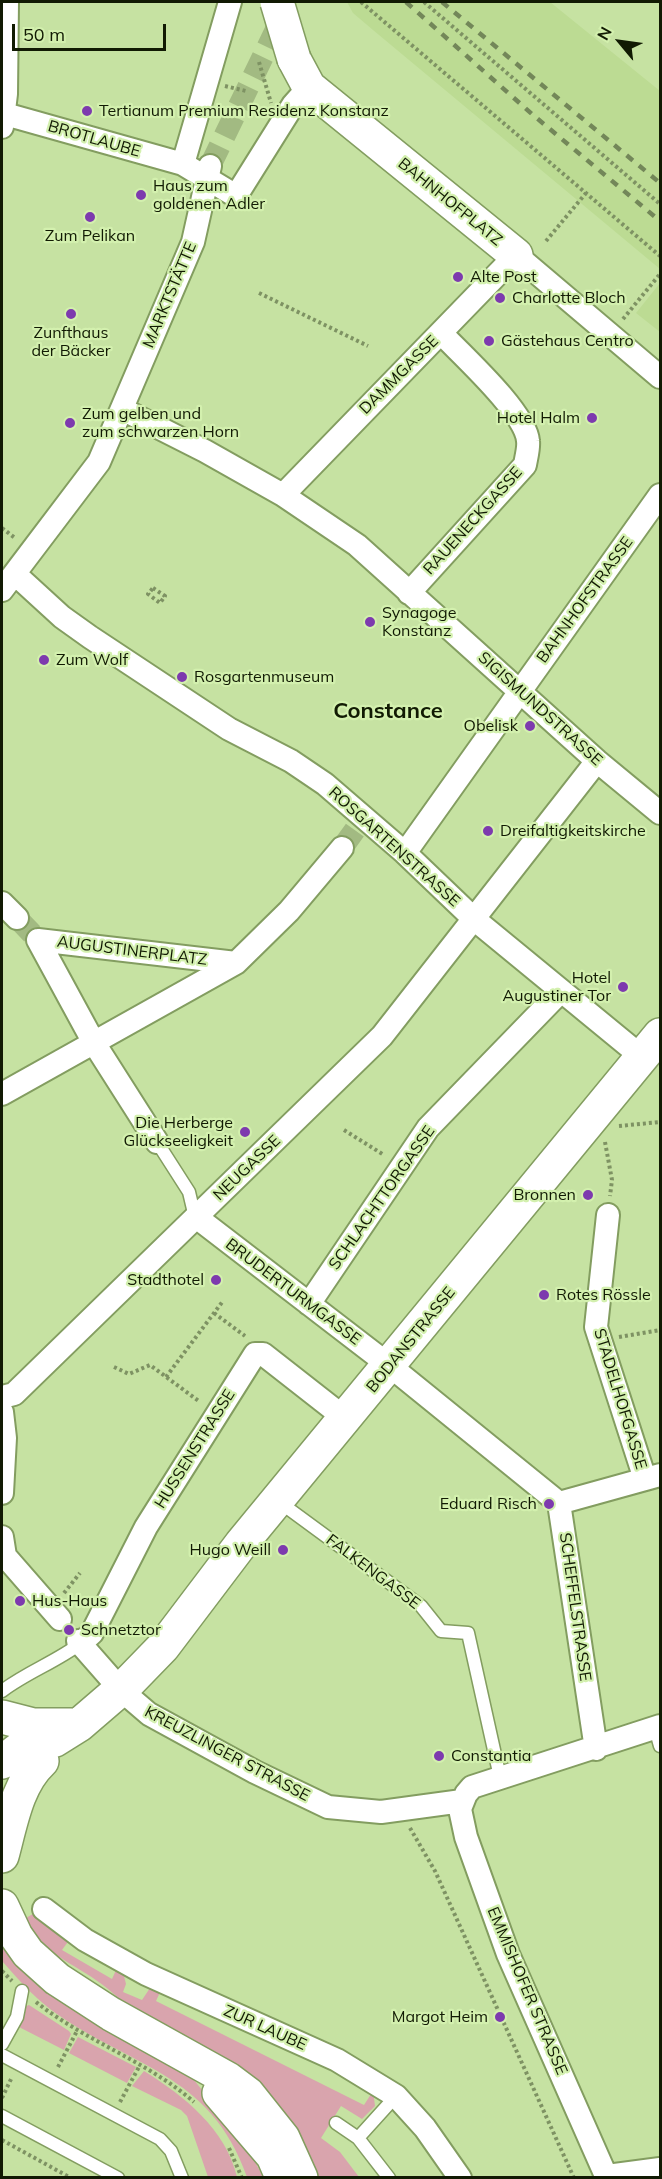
<!DOCTYPE html>
<meta charset="utf-8">
<style>
body{margin:0}
#map{position:relative;width:662px;height:2179px;overflow:hidden;background:#c6e2a2;font-family:Mulish,sans-serif}
canvas{display:block}
.frame{position:absolute;inset:0;border:3px solid #111a03;pointer-events:none}
.north{position:absolute;left:590px;top:12px;width:60px;height:60px;-webkit-text-stroke:4px #d3f0ae;paint-order:stroke;rotate:299deg;font-size:16px;font-weight:700;line-height:24px;text-align:center;color:#111a03}
.north::after{content:'';display:block;margin:auto;width:21px;height:27px;background:#111a03;clip-path:polygon(50% 0,100% 100%,50% 72%,0 100%)}
.scale{position:absolute;left:12px;top:24px;width:154px;height:27px;box-sizing:border-box;border:3px solid #111a03;border-top:0;padding-left:8px;font-size:18px;line-height:21px;white-space:nowrap;color:#111a03;-webkit-text-stroke:4px #d3f0ae;paint-order:stroke}
</style>
<div id="map">
<canvas width="662" height="2179"></canvas>
<div class="frame"></div>
<div class="north">N</div>
<div class="scale">50 m</div>
</div>
<script>
const context = document.querySelector('canvas').getContext('2d');
context.lineJoin = 'round';
function paint(path, color) {
  context.fillStyle = color;
  context.fill(path, 'evenodd');
}
function stroke(path, color, width, dash) {
  context.strokeStyle = color;
  context.lineWidth = width;
  context.lineCap = dash ? 'butt' : 'round';
  context.setLineDash(dash || []);
  context.stroke(path);
}
function label(font, color, halo, rows, align = 'center') {
  context.font = font + ' Mulish,sans-serif';
  context.lineWidth = 4.5;
  context.setLineDash([]);
  context.textBaseline = 'middle';
  context.strokeStyle = halo;
  context.fillStyle = color;
  for (const [text, x, y, turn = 0] of rows) {
    context.save();
    context.translate(x, y);
    context.rotate((+turn || 0) * Math.PI / 180);
    context.textAlign = isNaN(turn) ? turn : align;
    if (halo) context.strokeText(text, 0, 0);
    context.fillText(text, 0, 0);
    context.restore();
  }
}
const built = new Path2D(`
 M347,2H550L660,91V269L373,30L353,13Z
 M660,283V332L636,313Z`);
const green = new Path2D(`
 M36,1912L70,1939L62,1950L112,1979L117,1968L123,1972L126,1984L123,1992L142,2000L150,1988H162L156,2001L364,2105L373,2091L375,2106L362,2119L341,2106L321,2138L340,2152L359,2177H308C242,2115 178,2047 108,1989C78,1964 45,1958 26,1918Z
 M2,1942L186,2070L247,2146L263,2177H247C210,2071 128,2067 50,2009C32,1995 17,1978 2,1961Z
 M29,2005L69,2031L71,2034L64,2050L17,2026L24,2007Z
 M78,2037L136,2067L127,2083L69,2053Z
 M144,2071C184,2096 226,2129 237,2177H208L187,2116L181,2110L132,2086Z`);
const streetTunnel = new Path2D(`
 M210,166L285,11
 M342,848L360,823
 M17,918L38,940`);
const path = new Path2D(`
 M361,2L660,256
 M424,2L660,204
 M259,62L271,103
 M225,86L246,91
 M546,241L586,193
 M259,293L368,346
 M623,319L660,274
 M2,528L15,538
 M153,588L165,596L160,603L148,594Z
 M619,1126L660,1122
 M344,1130L384,1155
 M605,1142L612,1180L610,1196
 M214,1313L245,1336
 M619,1337L660,1330
 M114,1367L129,1374L150,1365L200,1402
 M166,1377L223,1301
 M64,1593L80,1573
 M410,1828L435,1871L574,2178
 M2,1971L12,1981
 M36,2002C85,2041 147,2061 194,2102
 M58,2067L77,2031
 M2,2098L12,2077
 M120,2102L140,2065
 M2,2140L71,2178
 M229,2148L242,2178`);
const lane = new Path2D(`
 M157,1142L189,1192L193,1209L198,1216
 M278,1501L421,1606L441,1631L468,1633L500,1777
 M2,1691C27,1672 56,1662 81,1643
 M655,1728L660,1746
 M2,2044L17,2017L22,1991
 M2,2055L160,2139L171,2151L182,2178
 M2,2116L118,2178
 M336,2123L358,2138L389,2178
 M358,2138L396,2096`);
const street = new Path2D(`
 M230,2L183,164L236,196L293,105L309,87
 M5,114L183,164
 M2,127L6,94L7,2
 M122,409L205,451L283,495L357,545L597,761L660,813
 M283,495L516,255L660,377
 M15,574L62,617L90,637L229,729L291,761L325,784L405,853L474,919L642,1057
 M2,590L99,462L193,242L210,166
 M409,593L525,465C526,458 529,448 528,441C526,413 462,355 441,333
 M405,853L660,495
 M2,903L17,918
 M38,940L94,1043L157,1142
 M38,940L236,963
 M2,1094L236,963L289,911L342,848
 M608,1215L596,1327L645,1479
 M198,1216L204,1223L390,1366L559,1503L596,1749
 M309,1304L428,1128L560,992
 M2,1397L14,1394L382,1036L597,761
 M2,1412L5,1438L2,1493
 M559,1503L660,1475
 M2,1537L5,1556L60,1619
 M78,1641L121,1690L149,1714L255,1772L328,1807L381,1812L462,1801
 M81,1643L92,1633L146,1527L255,1354H263L346,1419
 M44,1909L85,1940L146,1974L337,2060L396,2096L425,2128L460,2178
 M607,2176L660,2169
 M607,2178L508,1954L466,1837L460,1809L466,1794L472,1787L660,1726`);
const secondary = new Path2D(`
 M294,59L309,87L516,255
 M2,1717L33,1725H71
 M2,1762L18,1750L55,1740L79,1725L129,1682L163,1647L241,1544L660,1035
 M2,1856C11,1823 17,1784 42,1761
 M2,1906L16,1936L28,1953L57,1979L111,2014L228,2079L248,2094L283,2138L301,2178
 M219,2093L273,2156L279,2170`);
const rail = new Path2D(`
 M406,2L533,115L660,221
 M442,2L660,183`);
const secondaryBridge = new Path2D(`
 M277,2L294,59`);
const markers = [
 [87,111,6,"#7d3aae"],
 [141,195,6,"#7d3aae"],
 [90,217,6,"#7d3aae"],
 [458,277,6,"#7d3aae"],
 [500,298,6,"#7d3aae"],
 [71,314,6,"#7d3aae"],
 [489,341,6,"#7d3aae"],
 [592,418,6,"#7d3aae"],
 [70,423,6,"#7d3aae"],
 [370,622,6,"#7d3aae"],
 [44,660,6,"#7d3aae"],
 [182,677,6,"#7d3aae"],
 [530,726,6,"#7d3aae"],
 [488,831,6,"#7d3aae"],
 [623,987,6,"#7d3aae"],
 [245,1132,6,"#7d3aae"],
 [588,1195,6,"#7d3aae"],
 [216,1280,6,"#7d3aae"],
 [544,1295,6,"#7d3aae"],
 [549,1504,6,"#7d3aae"],
 [283,1550,6,"#7d3aae"],
 [20,1601,6,"#7d3aae"],
 [69,1630,6,"#7d3aae"],
 [439,1756,6,"#7d3aae"],
 [500,2017,6,"#7d3aae"]
];
const poiNames = [
 ["Tertianum Premium Residenz Konstanz",99,111],
 ["Haus zum",153,186],
 ["goldenen Adler",153,204],
 ["Zum Pelikan",90,236,"center"],
 ["Alte Post",470,277],
 ["Charlotte Bloch",512,298],
 ["Zunfthaus",71,333,"center"],
 ["der Bäcker",71,351,"center"],
 ["Gästehaus Centro",501,341],
 ["Zum gelben und",82,414],
 ["zum schwarzen Horn",82,432],
 ["Hotel Halm",580,418,"right"],
 ["Synagoge",382,613],
 ["Konstanz",382,631],
 ["Zum Wolf",56,660],
 ["Rosgartenmuseum",194,677],
 ["Obelisk",518,726,"right"],
 ["Dreifaltigkeitskirche",500,831],
 ["Hotel",611,978,"right"],
 ["Augustiner Tor",611,996,"right"],
 ["Die Herberge",233,1123,"right"],
 ["Glückseeligkeit",233,1141,"right"],
 ["Bronnen",576,1195,"right"],
 ["Stadthotel",204,1280,"right"],
 ["Rotes Rössle",556,1295],
 ["Eduard Risch",537,1504,"right"],
 ["Hugo Weill",271,1550,"right"],
 ["Hus-Haus",32,1601],
 ["Schnetztor",81,1630],
 ["Constantia",451,1756],
 ["Margot Heim",488,2017,"right"]
];
const streetNames = [
 ["BROTLAUBE",94,139,16],
 ["BAHNHOFPLATZ",450,202,39],
 ["MARKTSTÄTTE",170,295,-67],
 ["DAMMGASSE",399,375,-45],
 ["RAUENECKGASSE",473,521,-48],
 ["BAHNHOFSTRASSE",585,600,-54],
 ["SIGISMUNDSTRASSE",540,709,42],
 ["ROSGARTENSTRASSE",394,847,42],
 ["AUGUSTINERPLATZ",132,951,7],
 ["NEUGASSE",247,1168,-44],
 ["SCHLACHTTORGASSE",382,1198,-55],
 ["BRUDERTURMGASSE",293,1292,37],
 ["BODANSTRASSE",411,1340,-51],
 ["STADELHOFGASSE",620,1399,73],
 ["HUSSENSTRASSE",195,1449,-58],
 ["FALKENGASSE",373,1572,37],
 ["SCHEFFELSTRASSE",575,1607,82],
 ["KREUZLINGER STRASSE",227,1754,28],
 ["EMMISHOFER STRASSE",527,1991,67],
 ["ZUR LAUBE",265,2028,24]
];
const districtNames = [
 ["Constance",388,711]
];
paint(built, '#bcdb93');
paint(green, '#d9a4ad');
stroke(streetTunnel, '#a2ba82', 22, [22, 11]);
stroke(lane, '#839d60', 15);
stroke(street, '#839d60', 26);
stroke(secondary, '#839d60', 36);
stroke(path, '#7e9263', 4, [3, 3]);
stroke(lane, '#fff', 12);
stroke(street, '#fff', 22);
stroke(secondary, '#fff', 33);
stroke(rail, '#738759', 4.5, [8, 8]);
stroke(secondaryBridge, '#839d60', 36, []);
stroke(secondaryBridge, '#fff', 33);
for (const [x, y, r, color] of markers) {
  const dot = new Path2D();
  dot.arc(x, y, r, 0, 2 * Math.PI);
  context.fillStyle = color;
  context.fill(dot);
  stroke(dot, '#d3f0ae', 2);
}
label('16px', '#111a03', '#d3f0ae', poiNames, 'left');
label('16px', '#111a03', '#d3f0ae', streetNames);
label('bold 22px', '#111a03', '#d3f0ae', districtNames);
</script>
